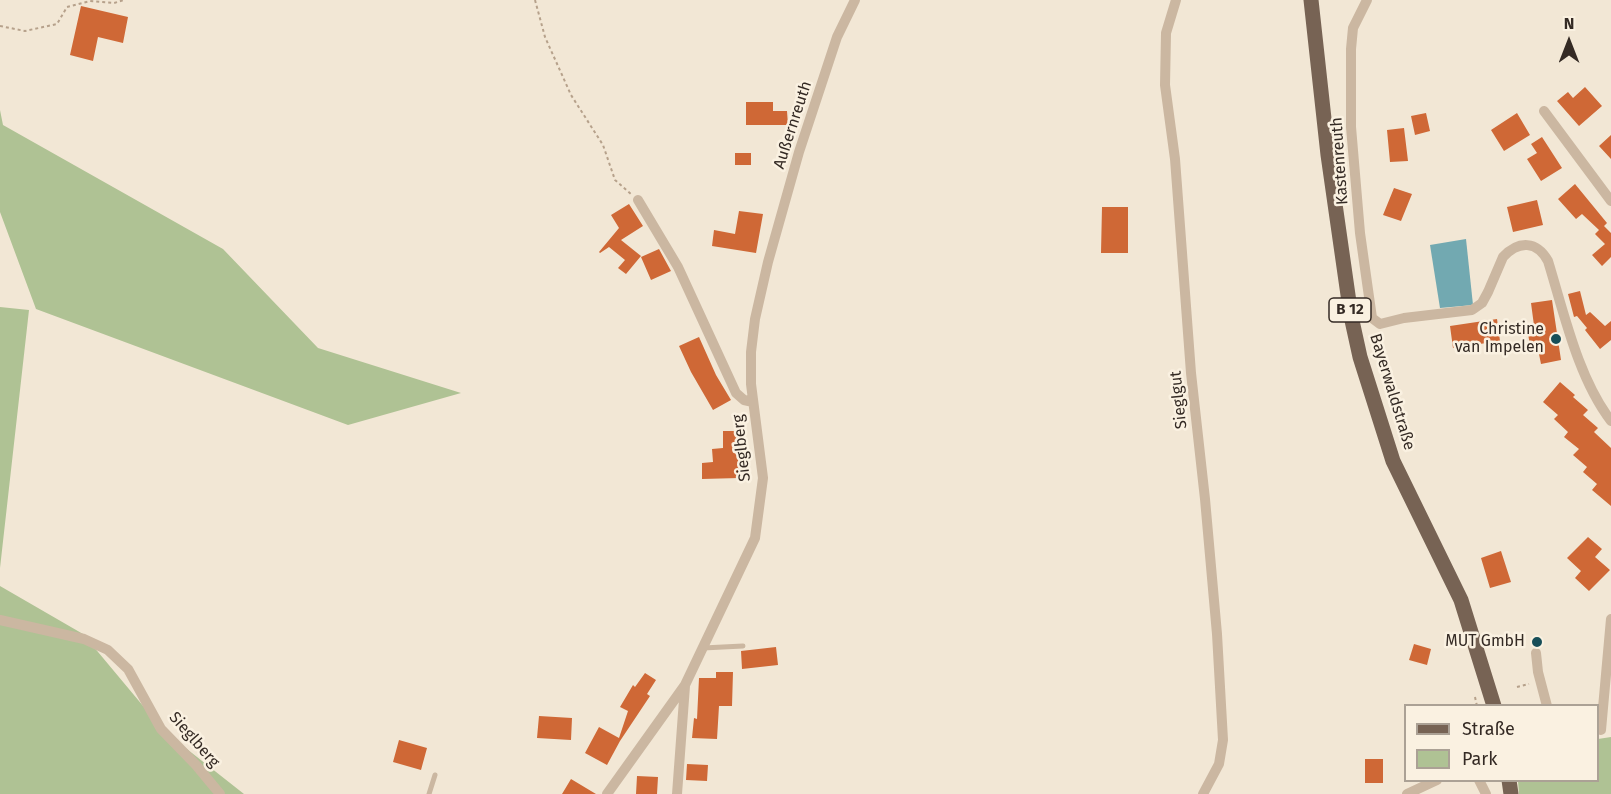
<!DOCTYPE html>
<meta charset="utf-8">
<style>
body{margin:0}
#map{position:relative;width:1611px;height:794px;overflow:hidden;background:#f2e7d5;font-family:"Fira Sans",sans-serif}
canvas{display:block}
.legend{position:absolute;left:1404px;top:704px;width:195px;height:78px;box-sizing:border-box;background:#faf1e1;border:2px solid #aba195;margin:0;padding:8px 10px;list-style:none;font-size:18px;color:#342a24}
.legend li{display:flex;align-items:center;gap:12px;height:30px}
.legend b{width:30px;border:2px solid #aba195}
.north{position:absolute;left:1539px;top:12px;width:60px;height:60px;-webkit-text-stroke:4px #faf1e1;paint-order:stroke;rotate:0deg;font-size:16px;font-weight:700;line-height:24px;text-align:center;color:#342a24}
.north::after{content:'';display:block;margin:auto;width:21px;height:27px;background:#342a24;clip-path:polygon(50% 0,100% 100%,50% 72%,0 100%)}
</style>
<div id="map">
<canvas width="1611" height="794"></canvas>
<ul class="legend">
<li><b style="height:8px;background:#776354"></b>Straße</li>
<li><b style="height:16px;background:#afc294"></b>Park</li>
</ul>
<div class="north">N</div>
</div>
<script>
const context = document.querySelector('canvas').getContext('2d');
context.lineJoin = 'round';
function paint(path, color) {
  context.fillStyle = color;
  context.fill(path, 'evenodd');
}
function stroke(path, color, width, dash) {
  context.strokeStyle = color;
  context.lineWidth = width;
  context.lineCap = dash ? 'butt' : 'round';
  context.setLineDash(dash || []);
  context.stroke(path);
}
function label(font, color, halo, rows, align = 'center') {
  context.font = font + ' "Fira Sans",sans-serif';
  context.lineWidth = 5;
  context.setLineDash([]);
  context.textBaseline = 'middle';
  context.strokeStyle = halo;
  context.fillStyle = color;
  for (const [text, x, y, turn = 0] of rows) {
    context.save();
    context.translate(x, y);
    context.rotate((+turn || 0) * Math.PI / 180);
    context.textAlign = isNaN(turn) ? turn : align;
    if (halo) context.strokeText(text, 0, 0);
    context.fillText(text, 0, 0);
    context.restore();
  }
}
const green = new Path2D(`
 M0,110L3,125L223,249L318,348L461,393L348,425L36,309L0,212Z
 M0,307L29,310L0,568Z
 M0,586L83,634L164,731L244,794H0Z
 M1611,737V794H1519L1518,781L1598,780V739Z`);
const water = new Path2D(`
 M1466,239L1473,305L1440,308L1430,245Z`);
const building = new Path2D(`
 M81,6L128,17L123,43L98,37L93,61L70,55Z
 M1585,87L1602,106L1579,126L1557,101L1568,92L1573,98Z
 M746,102H773V111H787L788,125H746Z
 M1426,113L1430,131L1415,135L1411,116Z
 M1517,113L1530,135L1504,151L1491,130Z
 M1404,128L1408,161L1390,162L1387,130Z
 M1611,135V159L1599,146Z
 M1542,137L1562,168L1541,181L1527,159L1537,153L1531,144Z
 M735,153H751V165H735Z
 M1575,184L1607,223L1604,226L1611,233V257L1602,266L1592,255L1605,244L1595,234L1599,230L1582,214L1576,219L1558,199Z
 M1394,188L1412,194L1401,221L1383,215Z
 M1537,200L1543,225L1513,232L1507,207Z
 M629,204L643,226L621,240L641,256L626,274L618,268L625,260L609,247L600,253L599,252L619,228L611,215Z
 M1102,207H1128V253H1101Z
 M739,211L763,214L756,253L712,246L714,230L735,234Z
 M659,249L671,271L651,280L641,257Z
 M1580,291L1586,315L1590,312L1605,326L1611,321V340L1600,349L1585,330L1587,328L1577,316L1574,317L1568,294Z
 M1552,300L1561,360L1541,364L1538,349L1531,350L1528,334L1535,333L1531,303Z
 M1497,319L1500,341L1453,348L1450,326Z
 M699,337L716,375L731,400L713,410L691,372L679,346Z
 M1560,382L1575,395L1573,397L1588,410L1583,415L1598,428L1594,432L1611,448V506L1592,490L1597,484L1583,472L1587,467L1573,455L1579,449L1564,437L1568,432L1554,419L1558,415L1543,402Z
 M723,431H738L739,478L702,479V463L713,462L712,449L723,448Z
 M1588,537L1602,549L1595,557L1610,570L1589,591L1575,578L1581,571L1567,558Z
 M1501,551L1511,582L1490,588L1481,558Z
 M1414,644L1431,649L1427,665L1409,660Z
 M776,647L778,665L742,669L741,651Z
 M716,672H733L732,706H719L717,739L692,738L694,718L697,719L699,678H716Z
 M645,673L656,680L647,694L650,696L620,741L607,765L585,753L599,727L619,738L628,711L620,707L633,685L635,687Z
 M539,716L572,718L571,740L537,738Z
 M399,740L427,748L421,770L393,762Z
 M1365,759H1383V783H1365Z
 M687,764L708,765L707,781L686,780Z
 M637,776L658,777L657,794H636Z
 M571,779L596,794H562Z`);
const path = new Path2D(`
 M535,0L545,37L571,95L603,145L615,180L631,194
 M0,26L25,31L57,24L67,7L90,1L114,3L124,0
 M1517,687L1529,684
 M1475,697L1477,706`);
const lane = new Path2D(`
 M703,648L743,646
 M429,794L435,775`);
const street = new Path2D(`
 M1176,0L1166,33L1165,85L1175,159L1191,373L1205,499L1217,634L1223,740L1219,764L1203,794
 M1367,0L1353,28L1351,49V127L1360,233L1372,318L1380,324L1404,318L1472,310L1482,303L1488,292L1503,257C1519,240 1537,241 1548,261C1564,313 1578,378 1611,421
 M1544,111L1611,201
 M638,200L678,267L736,393L744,400L753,402
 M0,620L84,639L108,650L128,669L161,729L196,765L220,794
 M1536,653L1538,672L1547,706
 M1601,730L1611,619
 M1479,780L1486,794
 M607,794L685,685L755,538L763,478L751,384V352L755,319L768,262L799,152L837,37L855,0
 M677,794L685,686
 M1407,794L1437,780`);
const primary = new Path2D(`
 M1311,0L1328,155L1351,316L1360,357L1393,461L1461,600L1494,706
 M1509,780L1511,794`);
const markers = [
 [1556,339,6,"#174e58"],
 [1537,642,6,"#174e58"]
];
const shields = [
 [1350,310,42]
];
const shieldNames = [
 ["B 12",1350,310]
];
const streetNames = [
 ["Außernreuth",793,125,-72],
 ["Kastenreuth",1340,161,-94],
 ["Bayerwaldstraße",1392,392,73],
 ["Sieglgut",1179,400,-96],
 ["Sieglberg",742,448,-96],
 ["Sieglberg",194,740,49]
];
const poiNames = [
 ["Christine",1544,330],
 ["van Impelen",1544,348],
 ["MUT GmbH",1525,642]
];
paint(green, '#afc294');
paint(water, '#72a9b1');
paint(building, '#cf6836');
stroke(path, '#b6a18b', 2, [3, 3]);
stroke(lane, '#cbb7a1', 5);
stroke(street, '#cbb7a1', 10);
stroke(primary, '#776354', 15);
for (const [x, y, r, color] of markers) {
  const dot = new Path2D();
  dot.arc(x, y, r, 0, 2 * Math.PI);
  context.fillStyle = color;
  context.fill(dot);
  stroke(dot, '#faf1e1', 2);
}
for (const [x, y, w] of shields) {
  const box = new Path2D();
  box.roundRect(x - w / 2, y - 12, w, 24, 4.5);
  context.fillStyle = '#faf1e1';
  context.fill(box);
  stroke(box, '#342a24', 1.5);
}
label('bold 15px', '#342a24', null, shieldNames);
label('16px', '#342a24', '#faf1e1', streetNames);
label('16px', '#342a24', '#faf1e1', poiNames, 'right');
</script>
